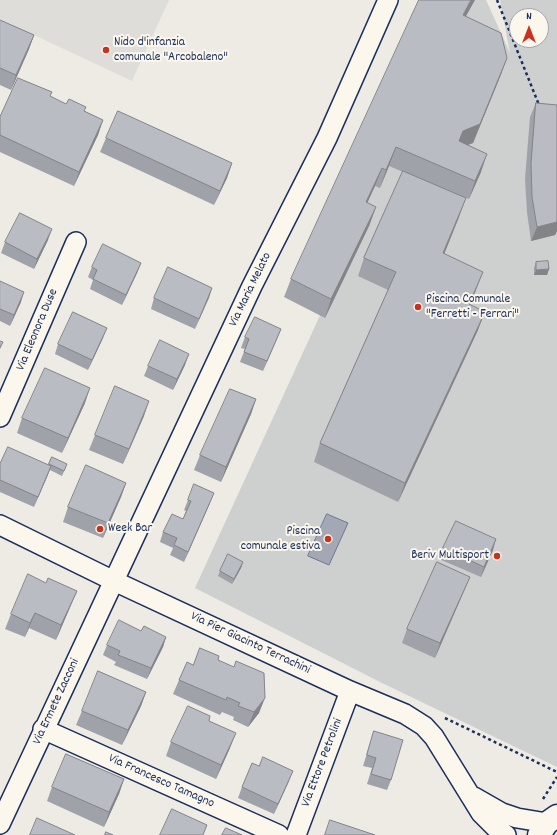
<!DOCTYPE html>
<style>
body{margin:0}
#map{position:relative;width:557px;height:835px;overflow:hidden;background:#eeebe4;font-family:Dekko,sans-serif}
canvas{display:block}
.north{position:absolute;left:509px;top:8px;width:40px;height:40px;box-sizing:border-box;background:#fbf7ec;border:1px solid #a1a7b3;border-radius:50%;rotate:0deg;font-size:11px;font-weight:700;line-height:16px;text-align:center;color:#1b2f5e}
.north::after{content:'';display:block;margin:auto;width:14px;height:18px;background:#c8321e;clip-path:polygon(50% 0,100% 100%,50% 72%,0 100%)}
</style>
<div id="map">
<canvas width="557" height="835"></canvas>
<div class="north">N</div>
</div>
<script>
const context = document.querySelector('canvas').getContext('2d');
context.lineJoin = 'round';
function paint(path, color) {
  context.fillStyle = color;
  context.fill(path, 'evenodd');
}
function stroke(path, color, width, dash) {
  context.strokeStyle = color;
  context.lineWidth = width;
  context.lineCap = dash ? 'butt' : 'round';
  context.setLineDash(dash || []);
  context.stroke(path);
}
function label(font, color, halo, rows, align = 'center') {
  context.font = font + ' Dekko,sans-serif';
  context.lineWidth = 4;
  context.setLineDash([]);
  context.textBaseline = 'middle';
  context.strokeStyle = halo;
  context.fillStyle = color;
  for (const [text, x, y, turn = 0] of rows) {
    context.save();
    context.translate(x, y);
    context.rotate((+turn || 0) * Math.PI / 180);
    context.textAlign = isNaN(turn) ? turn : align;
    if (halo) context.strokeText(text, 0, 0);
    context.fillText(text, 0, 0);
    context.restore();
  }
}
const built = new Path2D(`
 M0,0H169L132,81L0,19Z`);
const green = new Path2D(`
 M419,0H486L510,53L500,0H557V767L382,683L195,588L361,226L325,213ZM517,16H541V40H517Z`);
const water = new Path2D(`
 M327,514L348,523L329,565L308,556Z`);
const path = new Path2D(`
 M497,0L539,105
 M445,718L557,772
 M543,799L557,777`);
const minor = new Path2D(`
 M0,417L76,242
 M0,525L114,581L350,691L405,714L424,726L434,737L481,813L496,828L506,835
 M43,729L279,835
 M474,797L502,813L517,818L547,823
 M0,824L252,286L327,138L388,0
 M296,835L350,691`);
const secondary = new Path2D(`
 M539,835L547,823L557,816`);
const wall = new Path2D(`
 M466,16L507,58L500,77L473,143L468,145L481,172L469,199L447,190L459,217L444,254L476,290L470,304L478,330L398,502L314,462L320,443L388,290L358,276L364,258L403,172L389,166L380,188L375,186L367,203L376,207L369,226L325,318L284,297L291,279Z
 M0,20L34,35L29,49L11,90L0,85Z
 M50,97L66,104L86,107L84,111L103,120L98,135L74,186L0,152V117Z
 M536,103L557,105V231L555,235L531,241L527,212L525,179L530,117Z
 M106,138L232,163L227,178L214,205L100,152Z
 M48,240L34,269L1,253L5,242Z
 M536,262L549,269L547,275H534V268Z
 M141,263L137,273L122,305L90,289L93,280L88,277L92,267Z
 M0,281L21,302L10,326L0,321Z
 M212,288L195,329L151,309L154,298Z
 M281,329L263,371L240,362L245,349L241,348L245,337Z
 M103,338L88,370L55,354L58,344Z
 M185,365L173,390L144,376L148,366Z
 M256,399L251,414L221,482L194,470L200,455Z
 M85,403L62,453L17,433L22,418Z
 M144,416L123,464L89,450L95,435Z
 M52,457L65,469L62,476L50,470L34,507L0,492V464L48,465Z
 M126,483L121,497L103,538L63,522L68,507Z
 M188,500L210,503L184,562L170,555L173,548L160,542L163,532L183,519L186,511L184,510Z
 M443,548L493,550L481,577L439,559Z
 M243,562L241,568L232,584L218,576L220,571Z
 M470,577L464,591L435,658L402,643L407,629Z
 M46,583L77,591L56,640L29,628L25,637L5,629L11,614Z
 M141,631L166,637L163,647L147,679L114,665L116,662L103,655L107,645Z
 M218,660L259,713L248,727L233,720L234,717L222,712L220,715L173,694L179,680L193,665Z
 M146,692L141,706L122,745L76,725L82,711Z
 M209,721L230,748L216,779L166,756L171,742Z
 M374,731L391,780L387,790L367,784L372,768L363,766Z
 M124,779L119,794L104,827L47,801L52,787Z
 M289,781L274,814L238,798L242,787Z`);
const shadedWall = new Path2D(`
 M471,0H475L456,34L463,15Z
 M34,35L29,49L11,90L16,75Z
 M507,58L500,77L473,143L456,149L459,141L463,131Z
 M103,120L98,135L74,186L79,172Z
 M396,147L389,166L380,188L386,170Z
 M487,154L481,172L469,199L475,181Z
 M232,163L227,178L214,205Z
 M382,168L375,186L359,221L366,202Z
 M466,198L459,217L437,272L443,253Z
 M376,207L369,226L325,318L331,299Z
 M557,222V231L555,235L531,241L537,227Z
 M52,229L48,240L34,269L37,259Z
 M141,263L137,273L122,305L126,295Z
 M549,269L547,275H534L536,270Z
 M483,272L476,290L462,323L469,304Z
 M212,288L209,298L195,329L199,319Z
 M24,292L21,302L10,326L14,315Z
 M485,312L478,330L398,502L405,483Z
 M107,328L103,338L88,370L92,360Z
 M281,329L277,339L263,371L267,361Z
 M189,354L185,365L173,390L177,379Z
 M90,388L85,403L62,453L68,438Z
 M256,399L251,414L221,482L226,467Z
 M149,401L144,416L123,464L129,449Z
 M51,466L47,477L34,507L38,497Z
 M126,483L121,497L103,538L108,523Z
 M214,493L210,503L184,562L188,552Z
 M496,539L493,550L481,577L484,567Z
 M243,562L241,568L232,584L234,579Z
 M470,577L464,591L435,658L440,643Z
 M77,591L56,640L61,625Z
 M35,613L29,628L25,637L30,623Z
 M166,637L163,647L147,679L151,668Z
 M146,692L141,706L122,745L128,730Z
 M265,698L259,713L248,727L254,712Z
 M236,733L230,748L216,779L221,765Z
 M293,771L289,781L274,814L278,804Z
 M124,779L119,794L104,827L109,812Z`);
const building = new Path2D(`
 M419,0H471L463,15L501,33L507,58L480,124L463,131L459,141L487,154L475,181L396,147L386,170L382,168L366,202L376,207L331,299L291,279Z
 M0,20L34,35L16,75L0,68Z
 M18,78L52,92L50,96L66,104L69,99L86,107L84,111L103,120L79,172L0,135V117Z
 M536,103L557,105V222L537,227L532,197L531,164Z
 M118,111L232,163L220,191L106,138Z
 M403,171L466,198L443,253L483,272L469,304L485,312L405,483L320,443L396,272L364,258Z
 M20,213L52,229L37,259L5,242Z
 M103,244L141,263L126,295L93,279L97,270L92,267Z
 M548,261L549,269L536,270V262Z
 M168,267L212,288L199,319L154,298Z
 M0,281L24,292L14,315L0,309Z
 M73,312L107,328L92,360L58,344Z
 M255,317L281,329L267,361L244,352L249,339L245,337Z
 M160,340L189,354L177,379L148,366Z
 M0,341L3,342L0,348Z
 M45,368L90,388L68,438L22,418Z
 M115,386L149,401L129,449L95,435Z
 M230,389L256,399L226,467L200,455Z
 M8,447L51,466L38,497L0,480V464Z
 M52,457L67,464L64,471L49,464Z
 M86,465L126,483L108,523L68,507Z
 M194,484L214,493L188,552L174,545L177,538L163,532L172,514L183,519L191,501L188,500Z
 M456,521L496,539L484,567L443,548Z
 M228,554L243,562L234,579L220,571Z
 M437,562L470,577L440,643L407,629Z
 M28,574L46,583L48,578L77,591L61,625L35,613L30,623L11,614Z
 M119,620L141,631L144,626L166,637L151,668L118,655L120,651L107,645Z
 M200,648L219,656L218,660L234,667L236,661L264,673L265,698L254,712L238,706L240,703L227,697L226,700L179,680L187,662L193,665Z
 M98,671L146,692L128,730L82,711Z
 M188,706L210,716L209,721L236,733L221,765L171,742Z
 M374,731L403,740L391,780L371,774L376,758L367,755Z
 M66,754L124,779L109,812L52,787Z
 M263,757L293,771L278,804L242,787L252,763L259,766Z
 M172,809L207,825L203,835H160Z
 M37,818L75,835H30Z
 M330,820L375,835H325Z
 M226,828L242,835H222Z
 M106,832L113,835H105Z`);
const markers = [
 [106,50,4,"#c8321e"],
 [418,307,4,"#c8321e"],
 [100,529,4,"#c8321e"],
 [328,539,4,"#c8321e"],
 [497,556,4,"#c8321e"]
];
const poiNames = [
 ["Nido d'infanzia",114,43],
 ["comunale \"Arcobaleno\"",114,58],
 ["Piscina Comunale",426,300],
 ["\"Ferretti - Ferrari\"",426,315],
 ["Week Bar",108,529],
 ["Piscina",320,532,"right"],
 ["comunale estiva",320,547,"right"],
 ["Beriv Multisport",489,556,"right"]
];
const streetNames = [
 ["Via Maria Melato",251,290,-64],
 ["Via Eleonora Duse",38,330,-67],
 ["Via Pier Giacinto Terrachini",250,644,25],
 ["Via Ermete Zacconi",57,702,-65],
 ["Via Ettore Petrolini",323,763,-69],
 ["Via Francesco Tamagno",161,782,24]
];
paint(built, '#deddda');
paint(green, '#cecfcf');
paint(water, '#a3a8b4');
stroke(water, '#6d7892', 1);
stroke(minor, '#1b2f5e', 22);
stroke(secondary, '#1b2f5e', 25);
stroke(path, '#1b2f5e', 2.5, [3, 3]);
stroke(minor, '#fbf7ec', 19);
stroke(secondary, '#fbf7ec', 22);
paint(wall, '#9fa2a8');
paint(shadedWall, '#828488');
paint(building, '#b9bcc3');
stroke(building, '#828488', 1);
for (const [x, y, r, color] of markers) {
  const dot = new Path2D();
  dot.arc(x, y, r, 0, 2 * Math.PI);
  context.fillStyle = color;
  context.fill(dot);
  stroke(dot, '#fbf7ec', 1.5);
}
label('13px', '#1b2f5e', '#fbf7ec', poiNames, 'left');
label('13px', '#1b2f5e', '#fbf7ec', streetNames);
</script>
